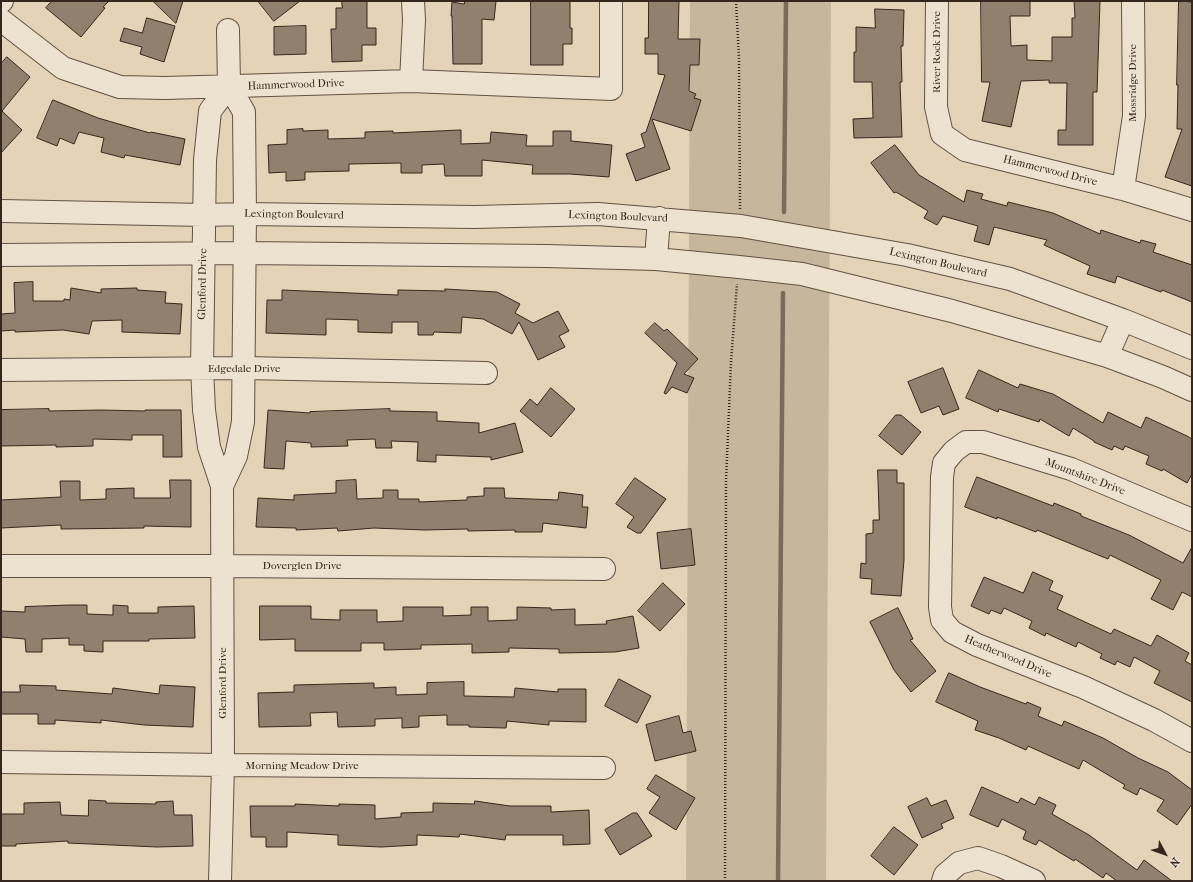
<!DOCTYPE html>
<style>
body{margin:0}
#map{position:relative;width:1193px;height:882px;overflow:hidden;background:#e4d3b6;font-family:"IM FELL French Canon",serif}
canvas{display:block}
.frame{position:absolute;inset:0;border:2px solid #36271e;pointer-events:none}
.north{position:absolute;left:1145px;top:834px;width:40px;height:40px;-webkit-text-stroke:3px #ede2d0;paint-order:stroke;rotate:131deg;font-size:11px;font-weight:700;line-height:16px;text-align:center;color:#36271e}
.north::after{content:'';display:block;margin:auto;width:14px;height:18px;background:#36271e;clip-path:polygon(50% 0,100% 100%,50% 72%,0 100%)}
</style>
<div id="map">
<canvas width="1193" height="882"></canvas>
<div class="frame"></div>
<div class="north">N</div>
</div>
<script>
const context = document.querySelector('canvas').getContext('2d');
context.lineJoin = 'round';
function paint(path, color) {
  context.fillStyle = color;
  context.fill(path, 'evenodd');
}
function stroke(path, color, width, dash) {
  context.strokeStyle = color;
  context.lineWidth = width;
  context.lineCap = dash ? 'butt' : 'round';
  context.setLineDash(dash || []);
  context.stroke(path);
}
function label(font, color, halo, rows, align = 'center') {
  context.font = font + ' "IM FELL French Canon",serif';
  context.lineWidth = 3;
  context.setLineDash([]);
  context.textBaseline = 'middle';
  context.strokeStyle = halo;
  context.fillStyle = color;
  for (const [text, x, y, turn = 0] of rows) {
    context.save();
    context.translate(x, y);
    context.rotate((+turn || 0) * Math.PI / 180);
    context.textAlign = isNaN(turn) ? turn : align;
    if (halo) context.strokeText(text, 0, 0);
    context.fillText(text, 0, 0);
    context.restore();
  }
}
const green = new Path2D(`
 M690,1H831L826,881H686Z`);
const stream = new Path2D(`
 M784,212L786,1
 M778,881L783,293`);
const building = new Path2D(`
 M52,1H109L103,7L105,8L81,37L46,8Z
 M153,1H183L176,23Z
 M258,1H300L274,21Z
 M342,1H367V28H376V45H362V61L332,62L331,29H336V8H342Z
 M465,1H496L494,20L482,19V64H453L452,16H451L452,2L464,4Z
 M531,1H570V28H572V44H563V65H531Z
 M649,1H679L678,39H700L699,65H690L689,91L696,94L694,98L701,100L691,131L652,119L670,169L636,181L626,154L645,147L641,134L646,132L665,75L658,74V54H645V38H648Z
 M981,1H1030V16H1010L1011,46L1027,45V60L1052,61V37H1072V18H1075L1074,1H1100L1097,92H1093V145H1058V130H1066L1067,83H1049V80L1021,81L1011,127L982,121L990,82H982Z
 M1179,1L1192,2V186L1165,177L1182,129H1177L1178,85H1177Z
 M875,9L904,10L903,46H901L902,82H900L902,137L854,138L853,119L873,118L872,82H854V52H856V27L875,28Z
 M147,18L175,26L164,62L140,54L142,47L120,41L124,28L142,33Z
 M306,26V54L274,55V27Z
 M7,57L30,77L2,111L22,130L1,153V64Z
 M53,100L98,118L150,133L151,132L185,139L180,165L125,155L124,158L101,152L104,138L79,132L74,144L60,138L57,146L37,138Z
 M303,129V131L328,130V139L365,138V132L393,131V133L461,130V144L490,143L491,132L527,135L526,146H553V131H571V141L612,145L609,177L570,174H532L533,165L482,160V176H445L444,164L422,165V173H401V163L349,164V171L305,172V180L286,181V172L269,173L268,145L287,144V130Z
 M895,145L919,175L964,202L967,190L983,194L981,199L1007,206L1008,202L1053,213L1100,234L1101,230L1140,243L1141,240L1156,244L1153,252L1192,265V302L1162,290L1161,292L1117,276L1115,283L1087,274L1090,266L1044,245L1047,240L994,227L989,245L974,241L978,226L943,216L937,225L924,218L928,211L896,192L894,193L871,163Z
 M33,282V301H64V299L70,300L71,288L101,293V289L137,288V290L166,292L165,303L182,304L180,334L122,332V320L92,321L89,334L63,330L15,332V330L1,331V314L15,313L14,283Z
 M445,289L497,292L520,304L515,313L533,323L558,311L569,331L559,336L565,347L538,360L519,322L512,334L483,319L462,317L461,333L434,332L433,335H418V322H392V333L358,332V320L326,319V335L266,333L267,300H282V290L398,295V290L445,291Z
 M655,323L664,331L667,329L698,359L684,374L694,378L687,393L672,387L666,394L664,393L677,363L645,333Z
 M943,368L959,409L943,415L939,406L921,413L908,382Z
 M979,370L1018,388L1020,384L1053,394L1103,423L1108,412L1141,428L1146,417L1187,436L1192,439V474L1187,483L1163,469L1162,471L1146,464L1149,456L1125,446L1123,450L1114,446L1112,450L1094,442V441L1073,428L1069,436L1040,419L1039,422L999,409L998,412L966,398Z
 M551,388L575,409L551,437L520,411L530,399L537,405Z
 M49,409V411L101,410L145,411V410H181L182,457H163V435H132V440L93,439V446L56,447V445L1,446V410Z
 M390,409V411L437,412V421L479,423V433L515,423L523,452L491,460V457L436,455V462L417,461L418,442L391,441L392,448H376L375,439L347,440L348,446L311,447V443L286,441L284,469L264,468L268,410L310,413V412Z
 M896,415H901L921,432L902,455L879,436Z
 M878,470H897V483H904V560L901,596L871,594L872,579L860,578L861,563L866,564V534L873,533V520H879Z
 M977,477L1053,506L1054,503L1081,514V516L1129,535L1183,563L1192,547V597L1182,592L1173,610L1151,599L1161,580L1110,555L1108,559L1037,530L1036,532L997,517V519L965,507Z
 M635,478L666,499L641,533H637L627,527L634,517L616,504Z
 M170,480H191V527L144,526V528L61,529V525L1,528V500L61,497L60,481H80V500L106,499V489L134,488V498H170Z
 M356,480L357,499L383,498V490H398V499H419V502L467,500V497L484,496V488H504L505,498L558,500L559,492L583,495L582,507H588L586,528L543,523L542,532H515V530L468,531V529L425,530L374,528L338,531L337,528L296,530V528L256,527L258,498L294,500V495L336,493V481Z
 M691,529L695,565L661,569L657,533Z
 M1033,572L1053,581L1049,590L1063,596L1057,609L1111,634L1114,629L1151,646L1157,635L1189,653L1185,661L1192,665V702L1154,683L1160,671L1134,657L1130,667L1117,661L1115,665L1100,658L1102,654L1078,642L1076,647L1046,633L1045,636L1029,628L1032,621L1004,608L1001,614L991,610L989,614L971,606L984,577L1023,593Z
 M663,583L685,604L660,631L638,611Z
 M70,605H87V614L113,615V605L128,606V613H158V607L194,606L195,638L149,639V641H103V652L84,651V645H69V638L42,639V652H26L25,639L1,637V611L25,612V607Z
 M260,606H311V619L340,620V610H377V622L403,621V607H443V616L471,615V607H488V621L517,620V607L551,608V610L575,609V625L607,624L606,621L633,616L639,648L615,652L559,653V649L509,648V652L472,653V644L421,645V649L384,650V643H361V651H295V639L260,640Z
 M898,608L913,639L910,640L936,671L911,692L894,670L870,622Z
 M949,673L980,687L1026,704L1027,702L1041,708L1038,716L1062,726L1064,721L1103,738L1138,758L1168,772L1192,790V804L1177,825L1157,811L1164,800L1140,788L1137,795L1123,788L1125,785L1083,760L1079,769L1028,746L1026,750L999,738L975,730L978,721L936,702Z
 M619,679L651,696L637,723L605,706Z
 M464,682V696L514,697L515,688L558,692V689H586V722L549,721V725L507,721L506,728L469,727V725H447V715L419,716V727L402,728V718L375,719V726L338,727L337,712L310,713L311,726L259,727L258,693L294,692V685L374,683V688L396,687V695L427,694V683Z
 M20,685L56,686V690L112,694L113,688L159,694L160,685L195,687L193,727L144,725L101,720V723L55,720V724H38V714H1V692H20Z
 M679,716L683,733L691,731L696,751L655,761L646,725Z
 M656,775L695,798L676,830L649,813L660,797L647,789Z
 M982,787L1018,803L1021,798L1035,805L1039,797L1056,805L1052,814L1089,835L1137,870L1144,860L1172,881H1117L1106,873L1103,878L1075,859L1074,861L1039,840L1036,845L1023,839L1026,831L1002,819L998,827L970,815Z
 M927,798L931,806L946,800L954,818L941,824L943,828L922,838L908,807Z
 M89,800L106,801V803L156,804V802L173,801L174,815H192L193,846L157,847L68,843V841L16,844V846H1V814H24V803L60,802L61,815L88,816Z
 M475,801L510,806H551V812L589,810L590,844L563,845V835H506L505,840L460,834L459,837L417,835V845L381,847L338,845V835L287,832V847H266V837H251L250,806H295V804L339,806V804L375,805V819L401,817V813L433,812V803L474,804Z
 M633,813H637L652,836L620,855L605,830Z
 M894,827L918,845L894,875L871,856Z`);
const path = new Path2D(`
 M736,1L739,59L740,209
 M725,881L726,481L731,362L737,284`);
const minor = new Path2D(`
 M937,1L936,107L942,134L965,150L1123,189L1192,210
 M1,2L2,1
 M1,20L63,68L120,87L165,88L411,81L611,89V1
 M411,81L414,20L413,1
 M1123,189L1134,116L1133,1
 M1,211L204,215L245,214L474,217L598,214L741,226L907,255L1010,279L1123,320L1192,348
 M1,255L244,253L547,256L656,259L739,267L802,274L952,311L1107,356L1163,377L1192,390
 M656,259L659,218
 M1107,356L1123,320
 M1,370L244,368L486,373
 M222,486L236,456L243,422L245,214L244,112L229,86L228,30
 M1192,520L1071,469L983,442H966L954,451L944,463L942,477L940,607L942,620L952,632L977,645L1083,687L1154,720L1192,741
 M1,566H223L604,569
 M1,762L223,765L604,768
 M220,881L223,765L222,486L209,447L204,410L202,368L205,160L210,111L229,86
 M943,881L945,875L959,863L978,858L1001,866L1034,881`);
const streetNames = [
 ["River Rock Drive",937,52,-90],
 ["Mossridge Drive",1133,83,-90],
 ["Hammerwood Drive",296,85,-2],
 ["Hammerwood Drive",1050,171,14],
 ["Lexington Boulevard",294,215,1],
 ["Lexington Boulevard",618,217,2],
 ["Lexington Boulevard",938,263,13],
 ["Glenford Drive",203,284,-89],
 ["Edgedale Drive",244,369],
 ["Mountshire Drive",1085,477,21],
 ["Doverglen Drive",302,566],
 ["Heatherwood Drive",1008,657,23],
 ["Glenford Drive",223,683,-90],
 ["Morning Meadow Drive",302,766]
];
paint(green, '#c6b69c');
stroke(stream, '#7b6b5a', 4.5);
paint(building, '#90806d');
stroke(building, '#36271e', 1);
stroke(minor, '#625244', 24);
stroke(path, '#36271e', 2.5, [1, 2]);
stroke(minor, '#ede2d0', 22);
label('11px', '#36271e', '#ede2d0', streetNames);
</script>
